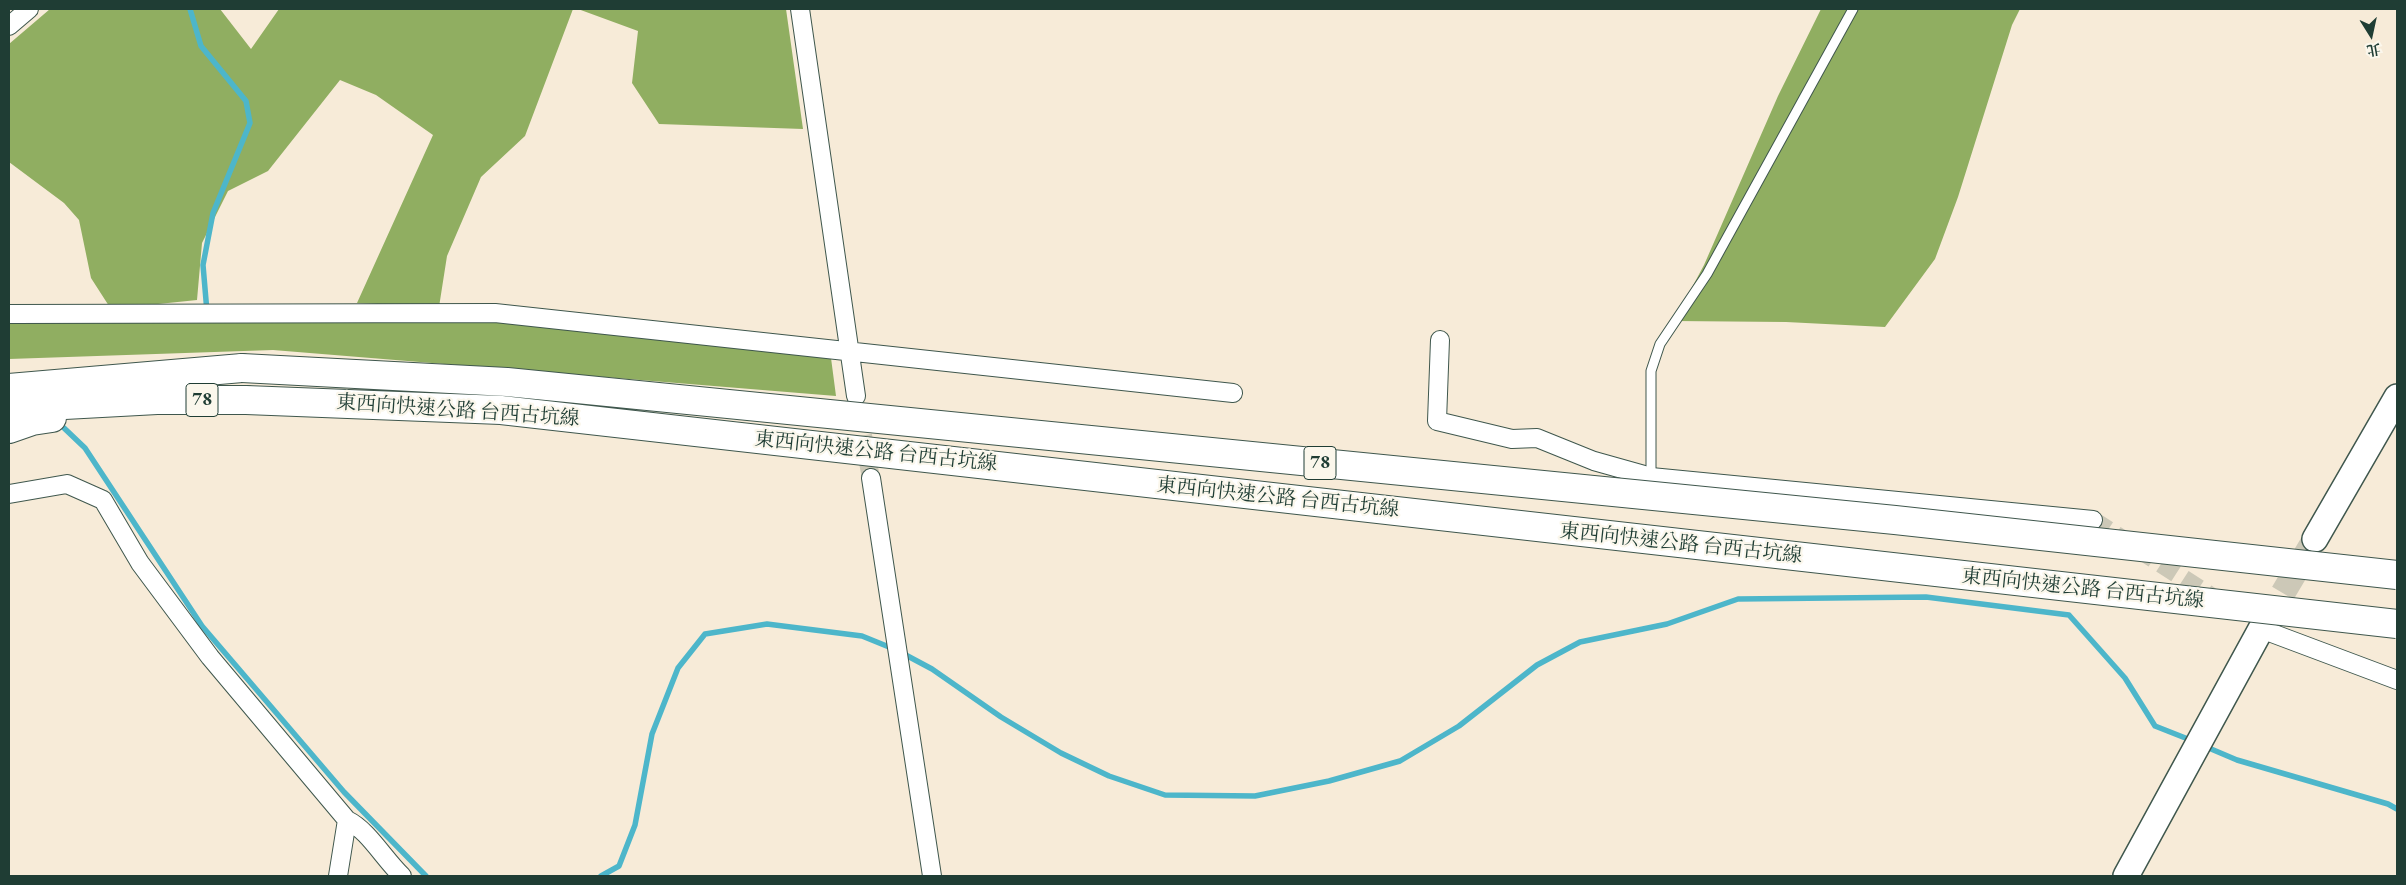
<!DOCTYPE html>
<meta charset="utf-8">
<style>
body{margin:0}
#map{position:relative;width:2406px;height:885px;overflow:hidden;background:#f7ebd8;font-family:"EB Garamond","Noto Serif TC",serif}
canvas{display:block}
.frame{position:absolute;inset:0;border:10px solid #1f3d34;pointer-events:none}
.north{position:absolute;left:2346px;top:10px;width:50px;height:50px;-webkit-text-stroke:4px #fbf7ec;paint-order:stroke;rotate:170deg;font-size:14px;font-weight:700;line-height:20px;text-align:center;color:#1f3d34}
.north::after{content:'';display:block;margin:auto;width:18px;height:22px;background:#1f3d34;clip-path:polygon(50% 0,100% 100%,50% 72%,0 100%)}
</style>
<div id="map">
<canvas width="2406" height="885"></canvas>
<div class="frame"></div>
<div class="north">北</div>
</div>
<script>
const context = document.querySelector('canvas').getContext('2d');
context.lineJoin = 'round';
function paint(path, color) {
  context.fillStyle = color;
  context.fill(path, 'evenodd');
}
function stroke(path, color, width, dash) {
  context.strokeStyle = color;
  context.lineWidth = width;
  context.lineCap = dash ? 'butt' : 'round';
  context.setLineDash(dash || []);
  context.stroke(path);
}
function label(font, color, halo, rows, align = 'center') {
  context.font = font + ' "EB Garamond","Noto Serif TC",serif';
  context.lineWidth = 4.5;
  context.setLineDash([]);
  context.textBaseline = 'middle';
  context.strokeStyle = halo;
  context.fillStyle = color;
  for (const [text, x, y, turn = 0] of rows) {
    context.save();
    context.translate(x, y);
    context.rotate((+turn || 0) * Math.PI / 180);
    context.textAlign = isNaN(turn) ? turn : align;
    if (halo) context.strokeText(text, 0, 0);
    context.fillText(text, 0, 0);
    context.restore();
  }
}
const forest = new Path2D(`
 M50,9H220L251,49L279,9H573L525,136L481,177L447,256L439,307L357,303L433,135L376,95L340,80L268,171L228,191L202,243L197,300L139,306H109L91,278L79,220L64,203L9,162V44Z
 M578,9H786L803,129L659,124L632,83L638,31Z
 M1821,9H2020L2012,25L1958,197L1935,259L1885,327L1786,322L1674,321L1704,265L1778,96Z
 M9,319L485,321L831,358L836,396L273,350L9,359Z`);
const stream = new Path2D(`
 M190,9L201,46L246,101L250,123L213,213L203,265L207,312
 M64,428L85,448L202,626L344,792L426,876
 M902,653L932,669L1001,717L1061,753L1109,776L1165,795L1255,796L1329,781L1400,761L1459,726L1537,665L1580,642L1667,624L1738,599L1926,597L2069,615L2125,678L2155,726L2193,741
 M2204,746L2237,760L2388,804L2397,809
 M601,876L619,866L635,825L652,734L678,668L705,634L767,624L862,636L894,649`);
const streetTunnel = new Path2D(`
 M858,409L871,478
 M2093,520L2217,600`);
const secondaryTunnel = new Path2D(`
 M2264,625L2315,539`);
const lane = new Path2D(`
 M1651,477V371L1660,344L1707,274L1853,9`);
const street = new Path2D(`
 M800,9L856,396
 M9,26L29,9
 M9,314L495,313L1233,393
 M1440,340L1437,421L1512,439L1537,438L1594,461L1651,477L2093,520
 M871,478L932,876
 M9,494L67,484L103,500L140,563L210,657L347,820C368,830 384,859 402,876
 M2261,629L2397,680
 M338,876L347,820`);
const secondary = new Path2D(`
 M2315,539L2397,397
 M2126,876L2261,629`);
const highway = new Path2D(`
 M9,388L242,368
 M9,408L157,400H246
 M9,429L32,421L52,418`);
const highwayBridge = new Path2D(`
 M242,368L507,382L1895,520L2397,575
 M246,400L501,410L2397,624`);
const shields = [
 [202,400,32],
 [1320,463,32]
];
const shieldNames = [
 ["78",202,400],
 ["78",1320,463]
];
const streetNames = [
 ["東西向快速公路 台西古坑線",458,411,4],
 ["東西向快速公路 台西古坑線",876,452,6],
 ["東西向快速公路 台西古坑線",1278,498,6],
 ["東西向快速公路 台西古坑線",1681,544,6],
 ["東西向快速公路 台西古坑線",2083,589,6]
];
paint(forest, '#90ae61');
stroke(stream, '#4db6ca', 5.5);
stroke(streetTunnel, '#ccc8b7', 18, [18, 9]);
stroke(secondaryTunnel, '#ccc8b7', 25, [25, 12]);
stroke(lane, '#3f574d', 11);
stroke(street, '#3f574d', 20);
stroke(secondary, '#3f574d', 28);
stroke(highway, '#3f574d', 30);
stroke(lane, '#fff', 9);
stroke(street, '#fff', 18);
stroke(secondary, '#fff', 25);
stroke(highway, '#fff', 28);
stroke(highwayBridge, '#3f574d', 30, []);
stroke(highwayBridge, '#fff', 28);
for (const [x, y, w] of shields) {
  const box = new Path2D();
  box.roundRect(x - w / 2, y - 16.5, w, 33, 4);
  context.fillStyle = '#fbf7ec';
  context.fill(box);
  stroke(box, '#1f3d34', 1);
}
label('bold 19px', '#1f3d34', null, shieldNames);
label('20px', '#1f3d34', '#fbf7ec', streetNames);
</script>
